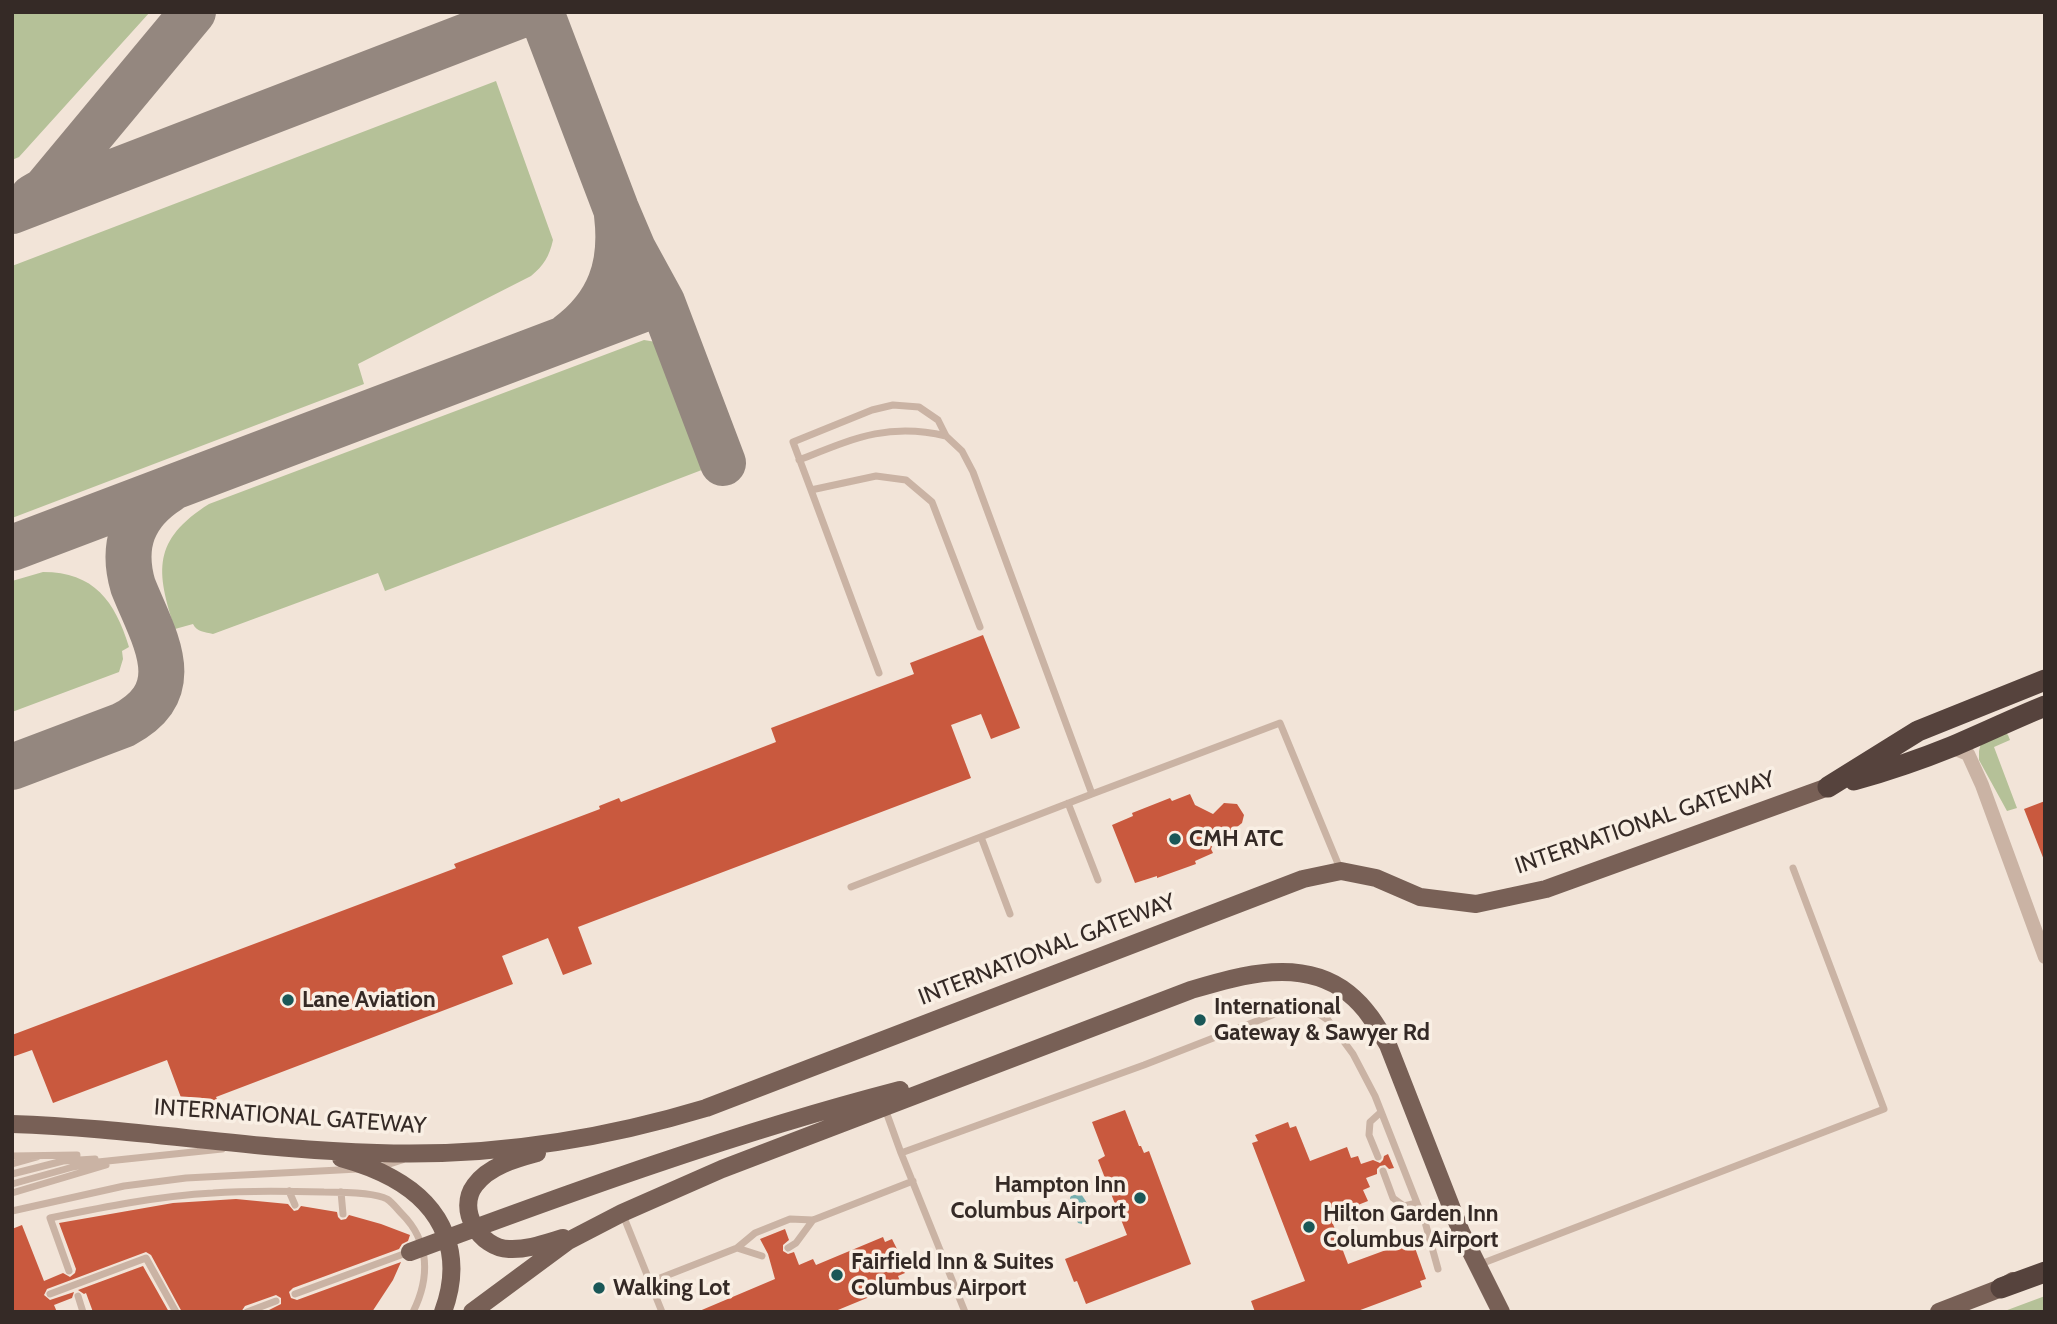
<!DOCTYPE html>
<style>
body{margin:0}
#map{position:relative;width:2057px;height:1324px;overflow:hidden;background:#f2e4d8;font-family:Cabin,sans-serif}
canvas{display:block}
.frame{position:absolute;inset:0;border:14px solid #352a26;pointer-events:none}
</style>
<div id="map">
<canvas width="2057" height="1324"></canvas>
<div class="frame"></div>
</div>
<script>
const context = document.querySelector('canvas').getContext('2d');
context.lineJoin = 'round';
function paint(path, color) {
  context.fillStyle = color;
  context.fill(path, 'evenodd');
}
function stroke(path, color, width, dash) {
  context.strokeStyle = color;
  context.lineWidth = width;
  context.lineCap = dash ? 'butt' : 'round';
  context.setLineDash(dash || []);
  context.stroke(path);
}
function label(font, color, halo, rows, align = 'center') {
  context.font = font + ' Cabin,sans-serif';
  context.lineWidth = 7;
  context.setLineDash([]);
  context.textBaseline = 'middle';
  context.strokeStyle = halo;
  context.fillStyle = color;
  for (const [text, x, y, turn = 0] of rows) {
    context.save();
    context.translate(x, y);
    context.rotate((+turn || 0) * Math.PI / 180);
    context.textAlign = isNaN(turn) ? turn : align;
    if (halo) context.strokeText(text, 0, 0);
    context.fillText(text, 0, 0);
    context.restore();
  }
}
const green = new Path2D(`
 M12,12H150L19,157L12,160Z
 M496,81L553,240C549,257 544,265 531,276L358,364L364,384L12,518V266Z
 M644,340L656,342L667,351L709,462L707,468L385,591L378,573L213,634C205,632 197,632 193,624L175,629C156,571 152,540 209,504Z
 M43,572C94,572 115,601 129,647L122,651L123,659L119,672L12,712V581Z
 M2004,731L2008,735L2010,740L1994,747L2017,808L2007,811L1979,760V751L1981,743Z
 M2045,1296V1312H2002Z`);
const water = new Path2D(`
 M1080,1193C1084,1197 1092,1212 1095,1218L1082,1224L1078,1223L1073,1212L1070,1198L1071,1196Z`);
const taxiway = new Path2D(`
 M541,12L616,209L633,249L662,302L723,463
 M33,197L45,190L193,12
 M12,211L529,12
 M568,336C610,305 623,265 617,215
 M12,548L662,302
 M12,767L123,725C190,690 153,637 133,586C121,545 133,513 169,490`);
const building = new Path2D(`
 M983,635L1020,728L991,739L981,714L951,725L971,778L578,927L592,964L563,975L548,938L502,956L513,984L216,1097L219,1104L203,1110L201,1106L186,1111L167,1060L53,1103L32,1050L12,1057V1035L456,868L454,864L600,809L599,806L619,798L621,802L776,742L771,728L914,674L910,663Z
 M1190,794L1195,805L1213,814L1224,803L1237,804L1244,815L1242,823L1232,831L1219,830L1211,849L1213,853L1195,861L1196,864L1157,878V876L1135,883L1112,825L1133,816L1132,813L1170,798L1172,801Z
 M2045,801V859L2044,860L2024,809Z
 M1125,1110L1139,1146H1141L1144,1153L1149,1151L1191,1264L1086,1304L1077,1281L1074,1282L1065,1259L1127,1235L1098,1160L1105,1156L1092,1122Z
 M1288,1122L1290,1128L1296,1126L1310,1161L1347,1147L1351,1158L1358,1156L1361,1164L1373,1160L1380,1163L1383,1160L1384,1156L1388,1154L1394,1168L1389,1169L1385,1165L1380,1166L1377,1169V1174L1366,1178L1370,1187L1363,1190L1368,1201L1330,1216L1348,1264L1405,1243L1407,1248L1414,1245L1426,1279L1420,1281L1422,1287L1355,1312H1255L1251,1301L1305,1281L1252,1143L1258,1141L1255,1135Z
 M236,1199L288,1204L294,1211L298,1210L301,1206L337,1212L338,1217L341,1220L346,1219L349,1215L381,1224L410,1235L408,1241L402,1244L399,1249L293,1288L289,1292L291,1298L297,1300L401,1262L393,1280L372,1312H265L281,1304V1298L276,1295L245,1306L241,1312H182L151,1255L146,1252L47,1289L44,1295L50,1300L74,1292L72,1298L54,1305L57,1312H12V1229L22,1225L44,1281L63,1273L70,1277L75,1273L76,1269L59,1223L173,1203Z
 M785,1229L789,1240L783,1245V1251L788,1254L794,1252L799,1265L813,1259L816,1265L883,1237L885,1242L892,1239L899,1253L897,1254L905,1273L898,1276L901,1284L833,1312H697L775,1279L768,1254L760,1239Z
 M143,1266L169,1312H93L86,1293L84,1294L78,1290Z`);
const service = new Path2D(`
 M799,460C852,439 888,422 946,436
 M811,490L879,673
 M980,627L932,502L906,480L876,476L811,490L793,442L872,410L893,405L919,407L938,420L946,436L962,451L973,472L1092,794
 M1068,803L1098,880
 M981,837L1010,914
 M851,887L1092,794L1280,723L1341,871
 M884,1106L901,1153L1144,1065L1280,1012L1296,1008L1312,1009L1328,1020L1353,1054L1375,1096L1417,1203L1425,1222L1438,1269
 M901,1153L965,1312
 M12,1156L77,1155
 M1378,1157L1369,1135L1370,1122L1381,1112
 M12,1164L37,1157
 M377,1168L402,1160
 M1383,1171L1393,1198L1404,1206L1417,1203
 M12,1174L63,1161L95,1159
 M12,1184L73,1167L98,1162L222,1149
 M289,1191L295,1205
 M341,1192L343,1214
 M12,1193L106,1165
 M12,1211L124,1186L186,1178L358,1169
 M623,1215L662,1312
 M737,1248L762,1256
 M788,1248L796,1243L813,1220
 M1478,1265L1884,1109L1793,868
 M69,1271L50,1218C104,1207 158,1196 213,1193C250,1190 287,1191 324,1192C340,1192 374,1192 387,1199C393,1203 398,1210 402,1214C430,1242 430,1278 413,1312
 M650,1282L737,1248L755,1233L790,1219L813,1220L913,1181
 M50,1294L146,1258L176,1312
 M295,1294L409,1252
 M78,1296L83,1312
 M247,1312L276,1301`);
const minor = new Path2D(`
 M1951,747L1968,754L1982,785L2045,957`);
const primary = new Path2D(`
 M12,1124C134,1128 255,1150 377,1153C488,1157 600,1140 706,1108L1303,879L1341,871L1376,878L1420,897L1476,904L1546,889L1828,787
 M537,1153C515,1159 489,1166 475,1185C456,1210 480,1248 509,1249C527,1250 546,1243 563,1238
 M341,1158C359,1163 376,1169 392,1178C445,1207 464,1256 443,1312
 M410,1252C572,1192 734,1133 900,1090
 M472,1312L568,1241L622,1213L722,1169L1191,990C1242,975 1302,957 1348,993C1366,1007 1377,1026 1388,1045L1461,1232L1501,1312
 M1939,1312L2001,1288L2013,1281`);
const motorway = new Path2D(`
 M1854,780C1886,771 1919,760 1951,747C1982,734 2013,719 2045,706
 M1828,787L1918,731L2045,680
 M2001,1288L2045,1272`);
const markers = [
 [1175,839,7,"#1a5757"],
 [288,1000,7,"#1a5757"],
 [1200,1020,7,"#1a5757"],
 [1140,1198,7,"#1a5757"],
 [1309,1227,7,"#1a5757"],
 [837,1275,7,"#1a5757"],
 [599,1288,7,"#1a5757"]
];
const streetNames = [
 ["INTERNATIONAL GATEWAY",1645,823,-19],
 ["INTERNATIONAL GATEWAY",1047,950,-21],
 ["INTERNATIONAL GATEWAY",290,1117,4]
];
const poiNames = [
 ["CMH ATC",1189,839],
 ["Lane Aviation",302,1000],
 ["International",1214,1007],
 ["Gateway & Sawyer Rd",1214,1033],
 ["Hampton Inn",1126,1185,"right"],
 ["Columbus Airport",1126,1211,"right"],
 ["Hilton Garden Inn",1323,1214],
 ["Columbus Airport",1323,1240],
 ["Fairfield Inn & Suites",851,1262],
 ["Columbus Airport",851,1288],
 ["Walking Lot",613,1288]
];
paint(green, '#b5c198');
paint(water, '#76afaf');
stroke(taxiway, '#94877f', 46);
paint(building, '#c9593e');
stroke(service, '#cab3a4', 7);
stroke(minor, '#cab3a4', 14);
stroke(primary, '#786056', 18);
stroke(motorway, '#56433d', 21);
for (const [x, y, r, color] of markers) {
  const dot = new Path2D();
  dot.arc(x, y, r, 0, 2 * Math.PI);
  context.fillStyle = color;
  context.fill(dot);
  stroke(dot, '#f9efe4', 2.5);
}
label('23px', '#352a26', '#f9efe4', streetNames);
label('bold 23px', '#352a26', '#f9efe4', poiNames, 'left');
</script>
